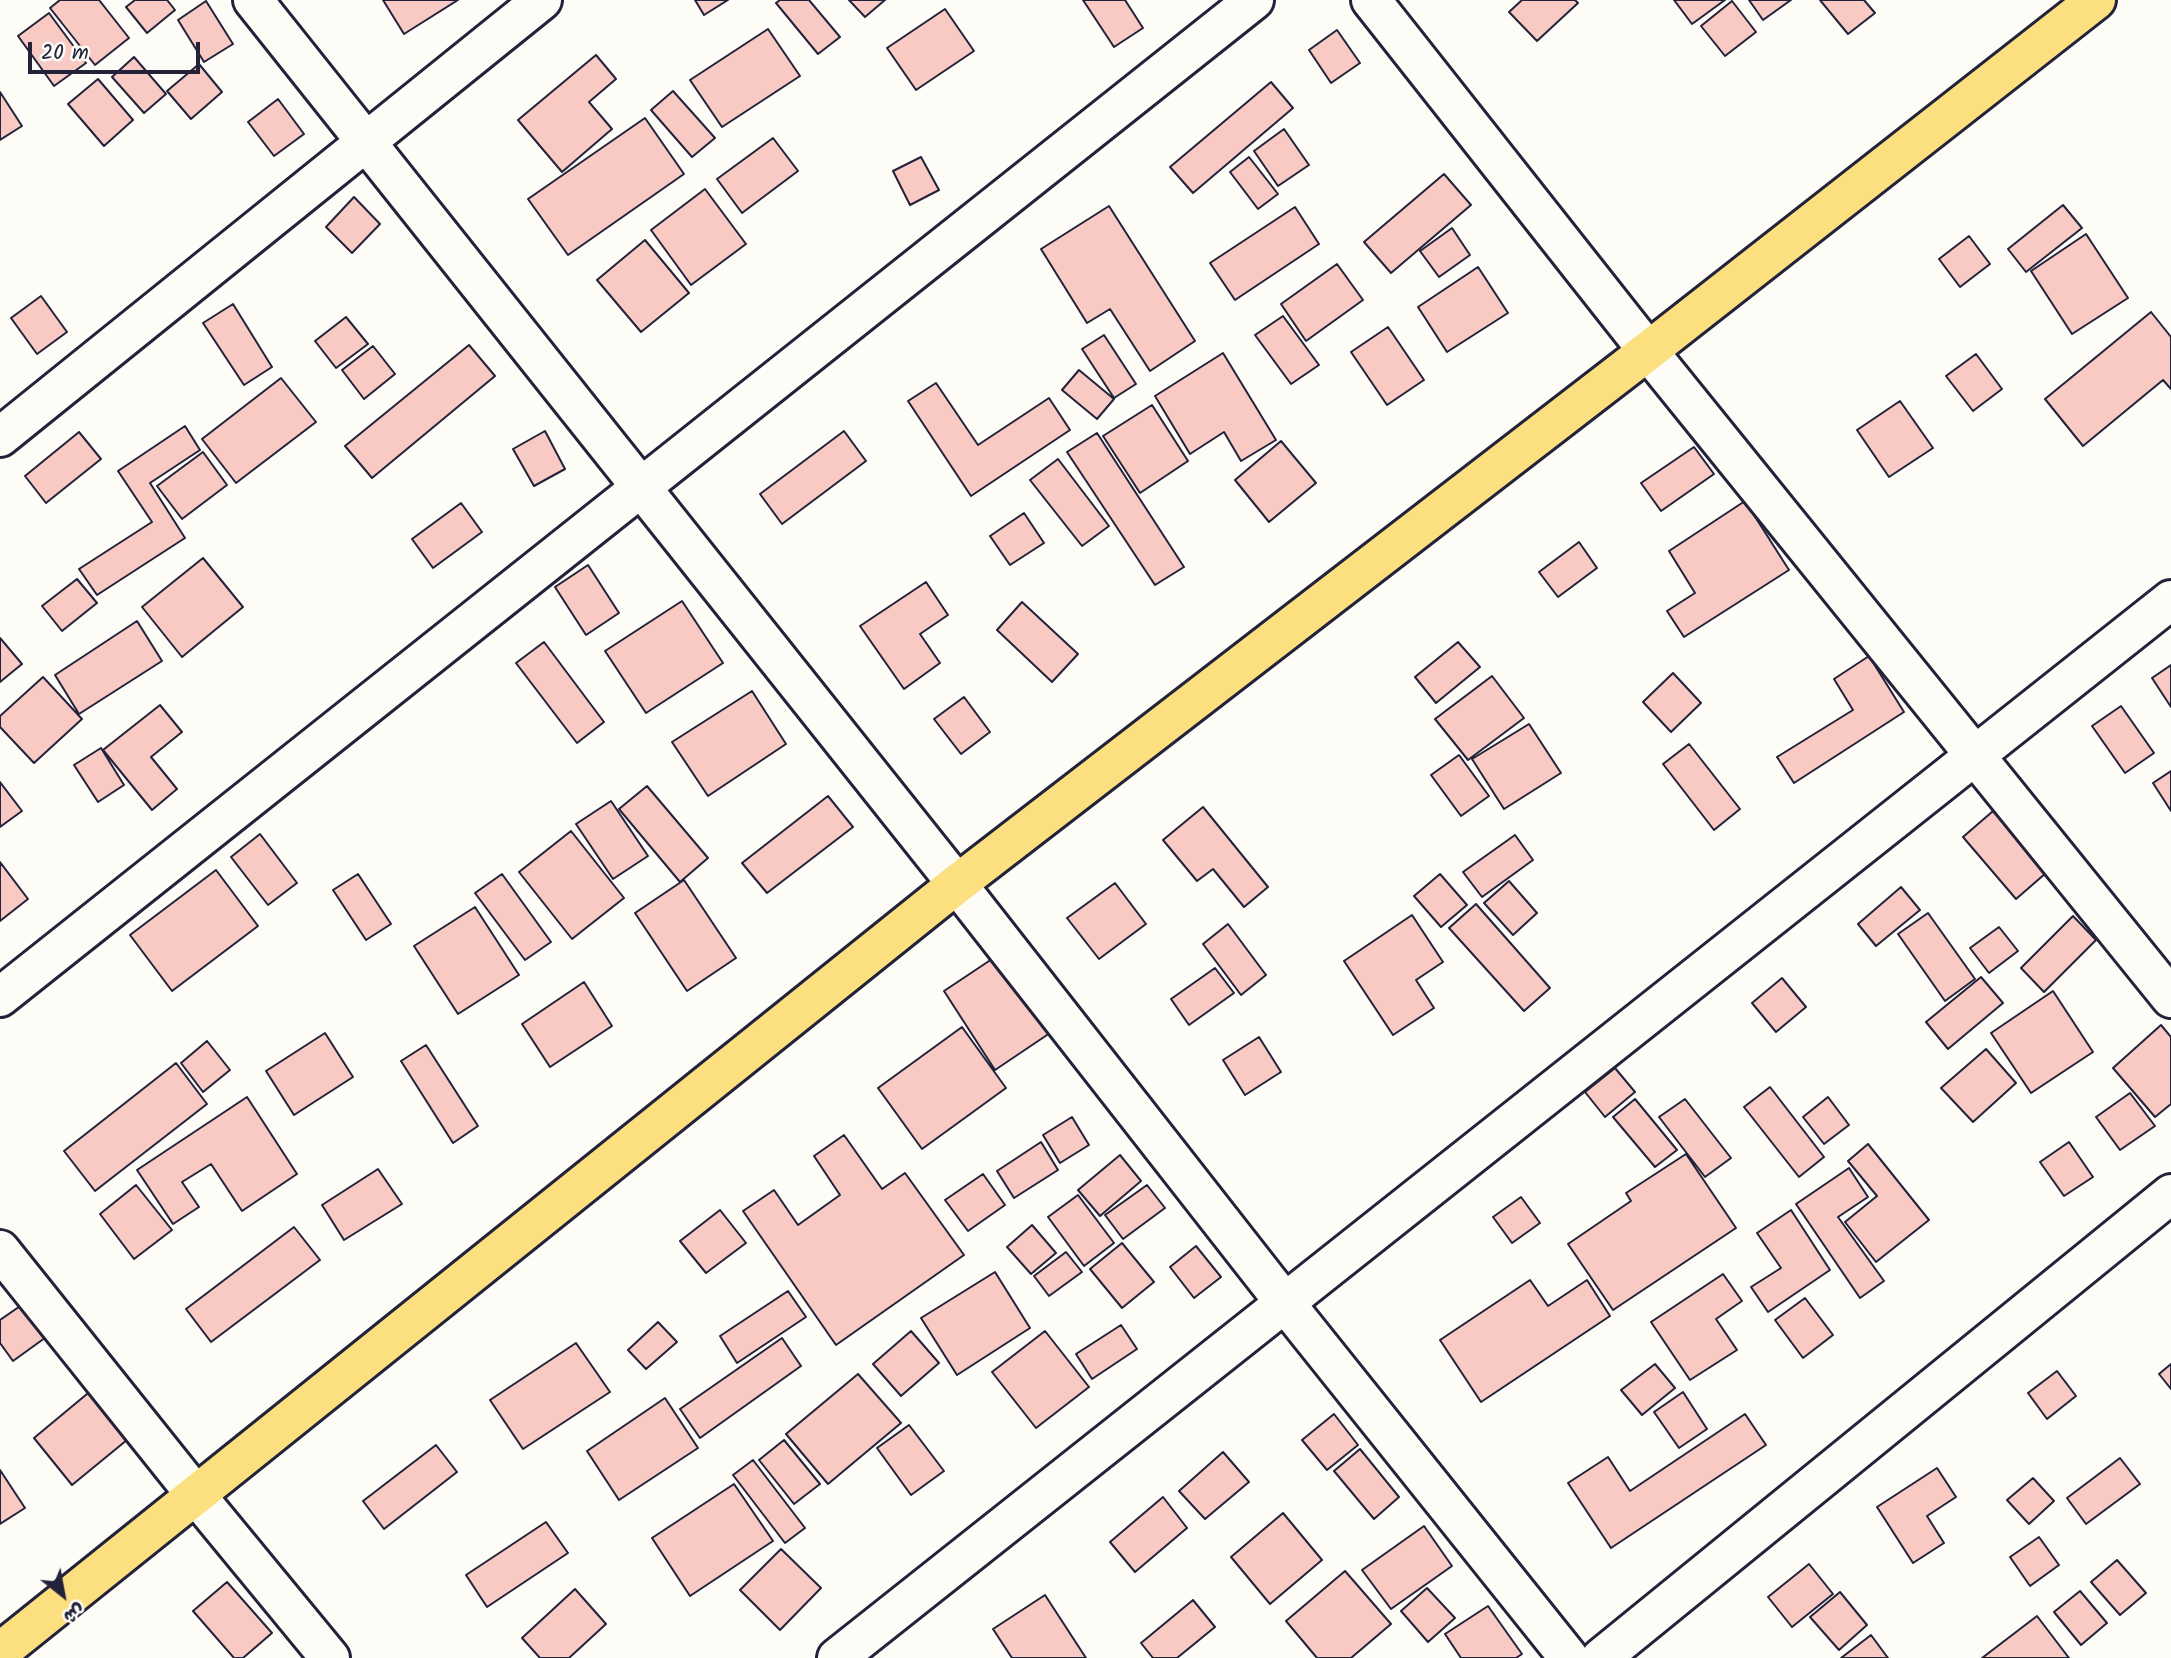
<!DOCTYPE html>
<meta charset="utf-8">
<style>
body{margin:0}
#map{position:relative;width:2171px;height:1658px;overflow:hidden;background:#fdfcf7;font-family:Kalam,"Playpen Sans Arabic",sans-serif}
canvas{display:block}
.north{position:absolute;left:28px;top:1560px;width:70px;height:70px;-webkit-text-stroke:5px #fdfcf7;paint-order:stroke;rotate:149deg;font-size:19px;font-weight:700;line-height:28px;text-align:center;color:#22223b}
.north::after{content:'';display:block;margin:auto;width:24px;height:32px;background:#22223b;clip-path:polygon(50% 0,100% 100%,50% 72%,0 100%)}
.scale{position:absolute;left:28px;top:42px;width:172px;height:32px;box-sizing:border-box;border:4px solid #22223b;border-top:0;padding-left:9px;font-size:21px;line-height:24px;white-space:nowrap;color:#22223b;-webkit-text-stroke:5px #fdfcf7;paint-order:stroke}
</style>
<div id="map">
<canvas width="2171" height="1658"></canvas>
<div class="north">ش</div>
<div class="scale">20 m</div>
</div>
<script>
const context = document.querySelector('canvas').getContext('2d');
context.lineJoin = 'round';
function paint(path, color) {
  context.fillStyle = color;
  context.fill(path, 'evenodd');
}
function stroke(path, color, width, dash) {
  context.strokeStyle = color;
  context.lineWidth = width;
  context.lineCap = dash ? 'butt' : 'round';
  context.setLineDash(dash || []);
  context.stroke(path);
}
const building = new Path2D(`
 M60,0H99L129,38L95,65L50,8Z
 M135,0H167L175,10L147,33L126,7Z
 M383,0H458L404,34Z
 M695,0H728L704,15Z
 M780,0H809L840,37L818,54L776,3Z
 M849,0H885L865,17Z
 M1083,0H1125L1143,28L1114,47Z
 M1522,0H1575L1578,3L1537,41L1509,12Z
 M1674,0H1725L1692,24Z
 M1749,0H1791L1763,20Z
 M1820,0H1864L1875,13L1848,34Z
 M206,1L233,44L204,62L178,20Z
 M1732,1L1756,32L1725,56L1701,26Z
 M945,9L974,51L916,90L887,48Z
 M49,13L86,63L54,86L18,36Z
 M768,29L800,76L722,127L690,80Z
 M1337,30L1360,63L1331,83L1309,50Z
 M596,55L616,79L589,102L612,129L562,172L518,120Z
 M134,57L166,94L144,113L112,77Z
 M199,64L222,92L191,119L167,91Z
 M98,79L133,120L104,146L68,104Z
 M1271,82L1293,108L1193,193L1170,167Z
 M673,91L715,138L692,157L651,110Z
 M0,92L22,126L0,140Z
 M278,99L304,134L274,156L248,122Z
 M645,118L684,174L568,255L528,199Z
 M1284,129L1309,165L1278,186L1254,151Z
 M773,138L798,171L742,213L717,179Z
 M921,157L939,190L910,205L893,171Z
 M1249,157L1278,194L1258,209L1230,172Z
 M1444,174L1471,205L1391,273L1364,242Z
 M705,189L746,244L691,285L651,230Z
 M354,197L380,224L352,253L326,227Z
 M2063,205L2082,228L2026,272L2008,249Z
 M1109,206L1195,341L1150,371L1110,309L1087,323L1041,249Z
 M1295,207L1319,244L1235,300L1210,263Z
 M1452,228L1470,255L1439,277L1420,251Z
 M2086,234L2128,298L2072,334L2031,271Z
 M1969,236L1990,264L1960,287L1939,259Z
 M645,240L689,293L641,332L597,280Z
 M1337,264L1363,300L1306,341L1281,304Z
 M1478,267L1508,313L1447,352L1418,307Z
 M41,296L67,332L37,354L11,318Z
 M233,304L272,367L244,385L203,323Z
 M2151,312L2171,337V389L2163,380L2083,446L2045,399Z
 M1283,316L1319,365L1291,384L1255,335Z
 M346,317L368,344L336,368L315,341Z
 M1388,327L1424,380L1387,405L1351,352Z
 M1104,335L1136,384L1114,398L1082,349Z
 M469,345L495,376L372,478L345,446Z
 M373,346L395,374L364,399L342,370Z
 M1223,353L1276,440L1241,461L1224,432L1190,454L1155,396Z
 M1976,354L2002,389L1973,411L1946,376Z
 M1079,370L1114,399L1097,419L1062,390Z
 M281,378L316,422L236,483L202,439Z
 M936,383L978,445L1049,398L1070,430L971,496L908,401Z
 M1900,401L1933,448L1889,477L1857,430Z
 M1152,405L1188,461L1140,493L1103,436Z
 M185,426L200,450L150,483L185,538L97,595L79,569L152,522L118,471Z
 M545,431L565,469L534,486L513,449Z
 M844,431L866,461L782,524L760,494Z
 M79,432L101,459L46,503L25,476Z
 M1097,433L1184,567L1155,585L1067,452Z
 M1281,441L1316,483L1269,522L1235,480Z
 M1694,447L1714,474L1661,511L1641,483Z
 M203,452L227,485L182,519L157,486Z
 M1058,459L1109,526L1082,546L1030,480Z
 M1745,501L1789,570L1684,637L1667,611L1695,593L1669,551Z
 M461,503L482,532L433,568L412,539Z
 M1024,513L1044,543L1010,565L990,536Z
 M1579,542L1597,568L1558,597L1539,572Z
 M203,558L243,607L182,657L142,607Z
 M588,565L619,613L586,635L555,587Z
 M77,579L97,603L62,631L42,606Z
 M926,582L948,615L920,634L940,663L904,689L860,626Z
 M682,601L723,663L646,713L605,651Z
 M1022,602L1078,654L1052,682L997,630Z
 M137,621L162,661L79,714L55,675Z
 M0,638L22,664L0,682Z
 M544,642L604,722L577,743L516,663Z
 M1458,642L1480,667L1436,703L1415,677Z
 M1869,656L1904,712L1794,783L1777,757L1853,710L1834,679Z
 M2171,665V707L2152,678Z
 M1673,673L1701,703L1671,732L1643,702Z
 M1492,676L1524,718L1468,760L1435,719Z
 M43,677L82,719L34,763L0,727V716Z
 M752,691L786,744L708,796L672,742Z
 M964,697L990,732L961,754L934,719Z
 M160,705L182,732L151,757L177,789L152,810L103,750Z
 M2121,706L2154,753L2125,773L2092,726Z
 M1529,724L1561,773L1504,809L1472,759Z
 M1689,744L1740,809L1714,830L1663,764Z
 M101,748L124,785L98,802L74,765Z
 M1459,755L1489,796L1461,816L1431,775Z
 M2171,771V811L2153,783Z
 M0,782L22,811L0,827Z
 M647,786L708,858L680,882L619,809Z
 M828,796L853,827L767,893L742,863Z
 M611,801L648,856L613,879L576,824Z
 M1203,807L1268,887L1244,907L1213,869L1197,881L1163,840Z
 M1993,811L2046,873L2016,899L1963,837Z
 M571,831L624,898L572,939L519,872Z
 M260,834L297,883L268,905L231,857Z
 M1515,835L1533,860L1482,897L1463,872Z
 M0,862L28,899L0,921Z
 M216,870L258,926L172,991L130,935Z
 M358,874L391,924L366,940L333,890Z
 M502,874L551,942L525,960L475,893Z
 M1440,874L1467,905L1441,927L1414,896Z
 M684,880L736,958L687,991L635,913Z
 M1509,881L1537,913L1513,935L1484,903Z
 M1115,883L1146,924L1099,959L1067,918Z
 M1901,887L1920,910L1876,946L1858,924Z
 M1476,904L1550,988L1524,1011L1449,928Z
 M475,907L519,975L458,1014L414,946Z
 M1928,913L1975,979L1945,1001L1898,934Z
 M1412,915L1443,962L1416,980L1434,1008L1393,1035L1344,961Z
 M2073,916L2096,940L2044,992L2021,968Z
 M1228,924L1266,975L1241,995L1203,944Z
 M1999,927L2018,951L1989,973L1970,948Z
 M998,955L1050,1033L995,1070L944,991Z
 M1215,968L1234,993L1189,1025L1171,999Z
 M1981,977L2003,1003L1948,1049L1926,1022Z
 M1782,978L1806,1007L1776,1032L1752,1003Z
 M584,982L612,1026L550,1067L522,1024Z
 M2053,991L2093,1052L2031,1093L1991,1033Z
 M2161,1025L2171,1037V1104L2155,1117L2113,1068Z
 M962,1027L1006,1088L922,1149L878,1088Z
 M325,1033L353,1077L294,1115L266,1071Z
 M1259,1037L1281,1072L1245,1095L1223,1060Z
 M207,1041L230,1070L203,1092L181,1063Z
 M426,1045L478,1126L453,1143L401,1061Z
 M1986,1049L2016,1083L1973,1122L1941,1088Z
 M176,1063L207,1104L95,1191L64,1151Z
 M1615,1068L1635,1092L1605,1117L1585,1092Z
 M1770,1087L1824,1157L1799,1177L1744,1107Z
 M2130,1093L2155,1126L2120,1150L2096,1117Z
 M247,1097L297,1174L242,1211L211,1164L182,1182L199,1207L173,1224L137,1170Z
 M1828,1097L1849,1125L1824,1144L1803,1117Z
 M1635,1099L1677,1150L1655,1167L1613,1117Z
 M1685,1099L1731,1158L1705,1177L1659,1117Z
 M1072,1117L1089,1145L1060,1163L1043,1135Z
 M844,1135L882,1189L905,1173L964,1255L836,1345L743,1211L774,1190L798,1225L840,1195L814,1156Z
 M1041,1142L1058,1170L1014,1198L997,1171Z
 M2069,1142L2093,1177L2064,1196L2040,1162Z
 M1868,1144L1929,1220L1876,1262L1845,1222L1877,1196L1848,1161Z
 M1686,1154L1736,1228L1613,1310L1568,1244L1631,1201L1626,1193Z
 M1120,1155L1141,1181L1100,1216L1078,1190Z
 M1849,1168L1868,1197L1838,1217L1884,1281L1860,1298L1796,1204Z
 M378,1169L402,1204L344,1240L322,1205Z
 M983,1174L1005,1205L968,1231L945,1200Z
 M136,1185L172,1230L134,1259L100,1214Z
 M1147,1185L1165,1208L1123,1239L1105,1215Z
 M1078,1195L1114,1243L1084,1266L1048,1217Z
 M1521,1197L1540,1223L1512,1243L1493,1217Z
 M720,1210L746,1243L706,1273L680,1241Z
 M1791,1210L1830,1270L1768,1312L1751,1287L1781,1268L1757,1233Z
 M1032,1225L1056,1253L1031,1274L1007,1247Z
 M294,1227L320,1260L211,1342L186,1309Z
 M1122,1243L1154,1282L1122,1308L1090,1269Z
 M1196,1246L1221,1277L1194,1298L1170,1267Z
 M1066,1252L1082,1272L1049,1296L1034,1276Z
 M995,1272L1030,1328L957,1375L921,1318Z
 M1723,1274L1742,1301L1716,1319L1737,1350L1690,1380L1651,1322Z
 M1530,1280L1548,1306L1587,1280L1610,1316L1481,1402L1440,1340Z
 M788,1291L806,1317L737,1363L720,1336Z
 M1805,1298L1833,1335L1803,1358L1775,1320Z
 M26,1302L49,1335L13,1361L0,1343V1320Z
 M658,1322L677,1342L646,1369L628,1350Z
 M1121,1325L1137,1349L1092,1379L1076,1354Z
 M911,1331L939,1363L901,1396L873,1364Z
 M1045,1331L1089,1387L1036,1428L992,1372Z
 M782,1338L801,1366L700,1438L680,1409Z
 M576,1343L610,1392L523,1449L490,1400Z
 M1655,1364L1675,1388L1642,1415L1621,1390Z
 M2171,1364V1389L2159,1374Z
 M2057,1371L2076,1396L2047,1419L2028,1393Z
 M858,1374L901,1423L828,1484L786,1434Z
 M105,1379L144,1426L72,1485L34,1438Z
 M1683,1392L1707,1429L1679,1448L1654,1412Z
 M665,1398L698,1448L619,1500L587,1451Z
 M1334,1414L1358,1445L1327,1470L1302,1440Z
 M1745,1414L1766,1445L1611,1548L1568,1483L1608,1457L1630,1491Z
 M909,1425L944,1471L911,1495L877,1448Z
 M784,1440L820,1484L794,1504L759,1460Z
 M436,1445L457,1472L384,1529L363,1501Z
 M1360,1449L1399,1497L1374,1519L1334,1471Z
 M1223,1452L1249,1482L1205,1519L1179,1491Z
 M2120,1458L2140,1484L2086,1524L2067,1498Z
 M753,1460L805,1528L785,1543L733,1475Z
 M1937,1468L1956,1497L1927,1516L1944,1543L1913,1563L1877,1507Z
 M0,1470L25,1508L0,1524Z
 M2033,1478L2054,1501L2029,1524L2007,1500Z
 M734,1484L773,1541L690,1596L652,1538Z
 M1163,1497L1187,1528L1135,1572L1110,1542Z
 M1283,1513L1322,1560L1270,1604L1231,1557Z
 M546,1522L568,1553L487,1607L466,1575Z
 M1424,1526L1452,1566L1391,1609L1362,1570Z
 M2039,1537L2059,1565L2030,1586L2010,1557Z
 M781,1549L821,1588L780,1630L740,1590Z
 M2117,1560L2146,1593L2120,1615L2091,1582Z
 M1809,1564L1833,1594L1792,1627L1768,1597Z
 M1345,1571L1391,1624L1351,1658H1317L1286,1621Z
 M227,1582L272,1633L243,1658H234L193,1611Z
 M1427,1588L1455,1618L1428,1642L1401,1611Z
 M575,1589L606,1624L569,1658H540L522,1638Z
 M2080,1591L2107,1623L2081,1645L2054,1612Z
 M1840,1592L1867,1625L1839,1650L1810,1617Z
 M1045,1595L1086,1658H1012L993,1629Z
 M1193,1600L1215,1627L1177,1658H1153L1141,1643Z
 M1488,1606L1522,1654L1516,1658H1461L1445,1634Z
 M2037,1616L2069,1658H1982Z
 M1871,1635L1888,1658H1841Z`);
const minor = new Path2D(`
 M253,0L957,884L1285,1303L1569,1658
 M1371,0L1648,351L2171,998
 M0,437L542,0
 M0,997L1254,0
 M0,1250L195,1494L330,1658
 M837,1658L2171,600
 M1601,1658L2171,1194`);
const major = new Path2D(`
 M0,1652L957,884L1648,351L2096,0`);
paint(building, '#f9c9c3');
stroke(building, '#22223b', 2);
stroke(minor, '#22223b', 44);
stroke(major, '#22223b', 44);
stroke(minor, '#fdfcf7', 38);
stroke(major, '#fce080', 38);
</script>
